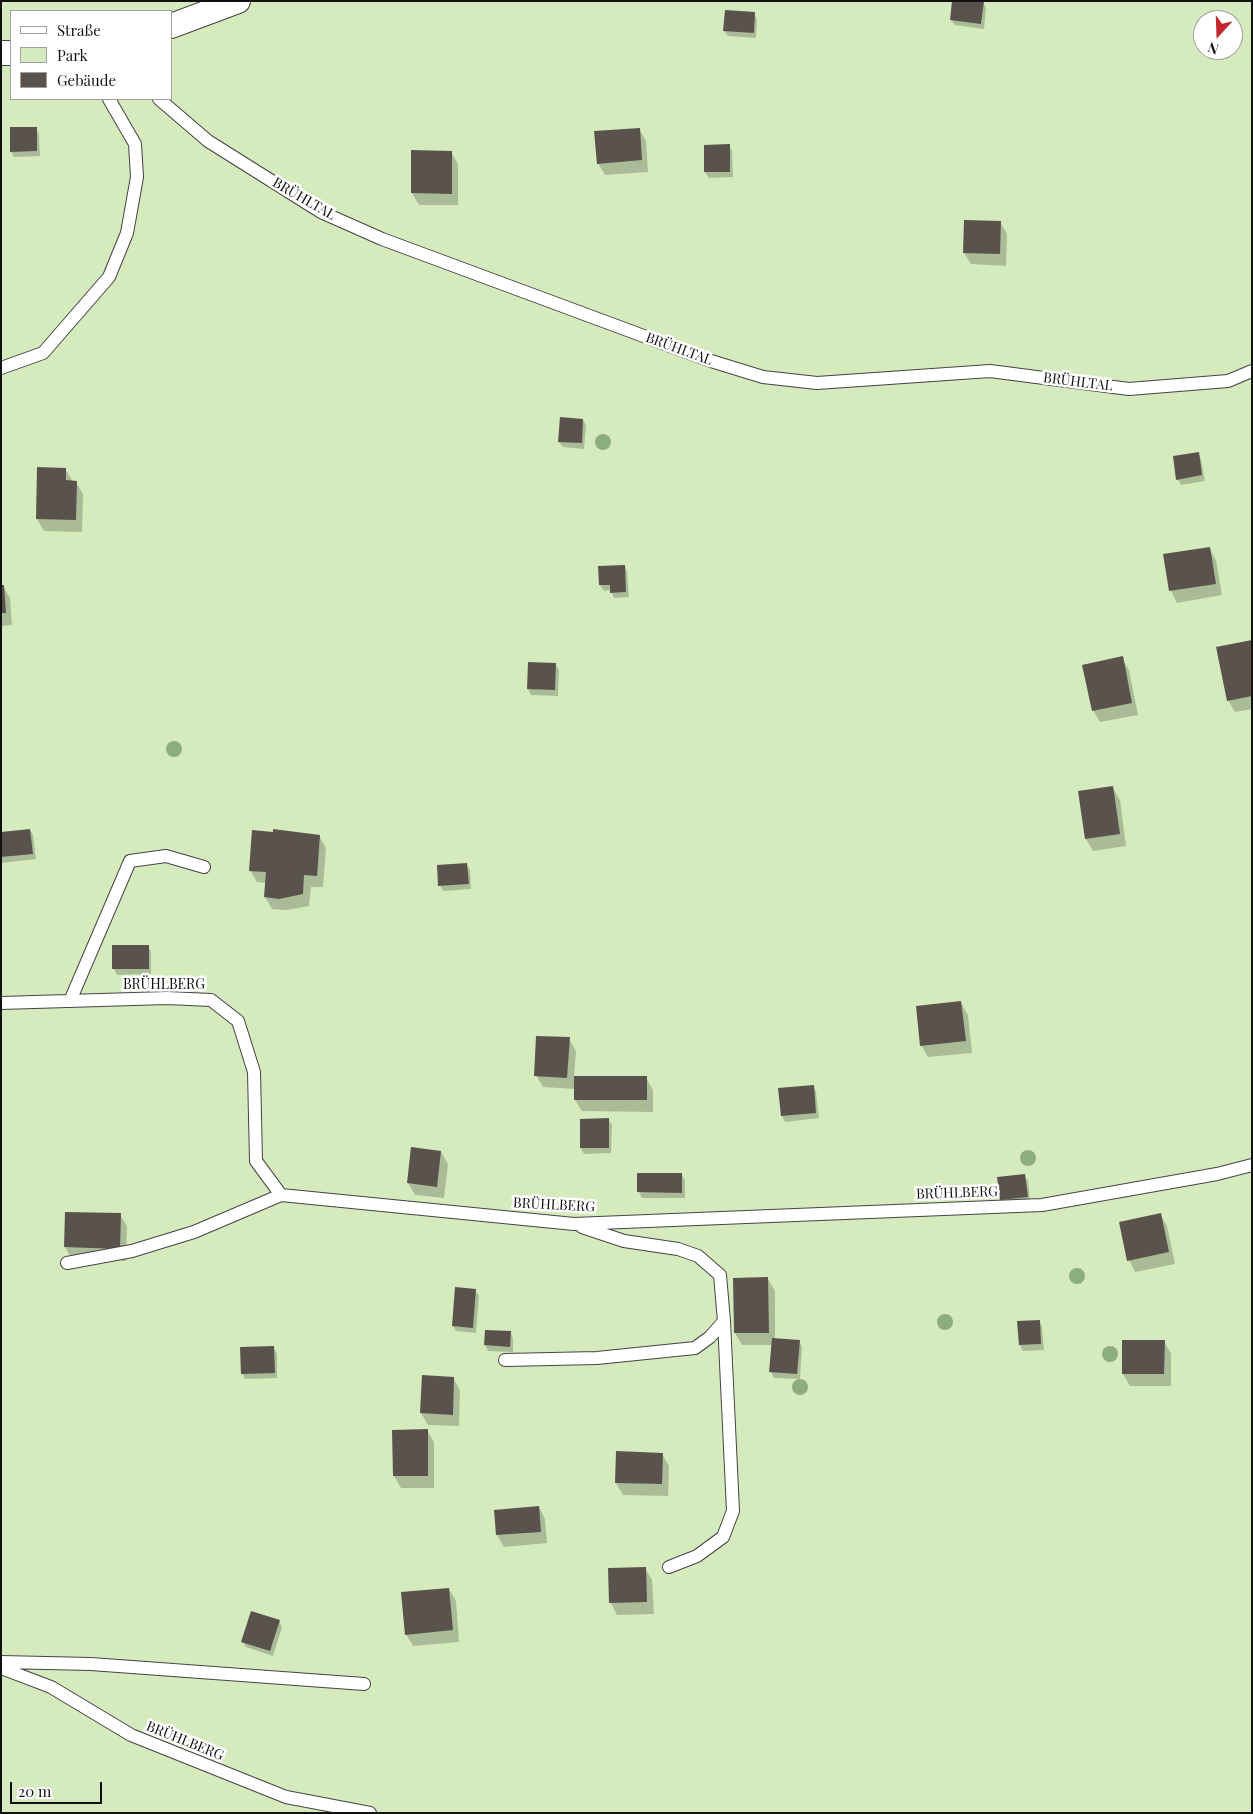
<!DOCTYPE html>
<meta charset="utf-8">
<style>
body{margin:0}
#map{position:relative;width:1253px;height:1814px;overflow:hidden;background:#fffdf5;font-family:"Playfair Display",serif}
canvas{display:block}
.frame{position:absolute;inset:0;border:2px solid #111;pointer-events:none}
.legend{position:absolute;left:10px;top:10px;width:162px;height:90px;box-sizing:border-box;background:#fff;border:1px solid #a0a0a0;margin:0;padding:6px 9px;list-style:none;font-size:15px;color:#111}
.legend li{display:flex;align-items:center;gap:10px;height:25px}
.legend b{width:25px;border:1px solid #a0a0a0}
.north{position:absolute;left:1193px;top:10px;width:50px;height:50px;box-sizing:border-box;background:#fff;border:1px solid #a0a0a0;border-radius:50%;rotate:200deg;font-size:14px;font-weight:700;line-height:20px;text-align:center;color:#111}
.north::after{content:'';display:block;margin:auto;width:18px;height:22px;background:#c4262e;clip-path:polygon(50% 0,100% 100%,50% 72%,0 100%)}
.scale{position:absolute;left:10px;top:1782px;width:92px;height:22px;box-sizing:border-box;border:2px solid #111;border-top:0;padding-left:6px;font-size:15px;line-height:18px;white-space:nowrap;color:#111;-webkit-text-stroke:4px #fff;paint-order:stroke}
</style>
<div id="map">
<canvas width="1253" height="1814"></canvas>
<div class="frame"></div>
<ul class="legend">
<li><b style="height:6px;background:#fff"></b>Straße</li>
<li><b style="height:14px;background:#d5ebbd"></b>Park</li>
<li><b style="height:14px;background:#5a524d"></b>Gebäude</li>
</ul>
<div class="north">N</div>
<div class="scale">20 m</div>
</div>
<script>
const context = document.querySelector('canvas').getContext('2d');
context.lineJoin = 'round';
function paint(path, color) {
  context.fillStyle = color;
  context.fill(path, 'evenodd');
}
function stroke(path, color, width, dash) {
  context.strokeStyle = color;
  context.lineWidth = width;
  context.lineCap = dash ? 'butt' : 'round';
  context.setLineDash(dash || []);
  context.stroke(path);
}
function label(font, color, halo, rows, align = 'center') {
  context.font = font + ' "Playfair Display",serif';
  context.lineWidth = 5;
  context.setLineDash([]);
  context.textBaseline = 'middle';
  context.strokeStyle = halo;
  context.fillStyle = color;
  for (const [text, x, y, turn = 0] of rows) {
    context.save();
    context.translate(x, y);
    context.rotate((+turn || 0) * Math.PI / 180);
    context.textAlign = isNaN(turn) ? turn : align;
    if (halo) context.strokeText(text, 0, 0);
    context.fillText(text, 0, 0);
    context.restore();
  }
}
const green = new Path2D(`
 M1,1H1252V1813H1ZM11,11H171V99H11ZM1203,20H1233V50H1203Z`);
const shadow = new Path2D(`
 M983,2L986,8L984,29L955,25L951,20Z
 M754,13L757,19L756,38L728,36L724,31Z
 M36,129L39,134L40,156L14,157L11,151Z
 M639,129L646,141L648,172L605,175L598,163Z
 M705,146H729L732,151L733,177L709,178L705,172Z
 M451,152L458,164V205H419L412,193Z
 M1000,222L1007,234L1006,266L971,264L964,253Z
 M583,420L586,425L584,449L563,447L559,442Z
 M1198,453L1201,459L1205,481L1181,485L1178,479Z
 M66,470L73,482H76L83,494L82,532L44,531L37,519Z
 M1209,548L1216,560L1222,595L1177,603L1171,591L1164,555Z
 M624,566L627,571L629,597L614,598L611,590L604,591L600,585L599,567Z
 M1,586H3L10,598L12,625L1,626Z
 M1252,641V709L1235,712L1228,700Z
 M1122,658L1129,670L1138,715L1100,722L1093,710Z
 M556,665L559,670L558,696L531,695L528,689Z
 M1113,788L1120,800L1126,846L1093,851L1086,839Z
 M30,830L33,835L36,859L1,863V833Z
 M319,836L326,848L323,887H311L309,906L287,910L272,909L265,897L266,883L257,882L250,870Z
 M467,865L470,870L471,889L443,891L440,885Z
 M148,946L151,952V974L117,975L114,969Z
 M961,1003L968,1015L972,1053L928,1057L921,1045Z
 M569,1039L576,1051L574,1077L646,1078L653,1090V1112L582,1111L575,1100V1089L543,1087L536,1075Z
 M813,1086L816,1092L819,1118L785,1122L782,1116L779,1090Z
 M608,1120L612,1125L611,1153L584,1154L581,1148Z
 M441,1152L448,1164L444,1198L415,1195L408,1183Z
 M681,1174L685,1180V1198H642L639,1192Z
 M1024,1175L1028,1181L1030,1202L1004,1205L1001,1200Z
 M66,1213L120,1215L127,1226L126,1261L72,1259L65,1247Z
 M1160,1214L1167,1226L1175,1264L1135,1272L1129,1260Z
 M734,1279H768L775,1291V1340L799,1341L802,1347L800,1379L774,1378L771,1372L773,1345H742L735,1333Z
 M475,1290L479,1296L476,1333L456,1331L453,1326Z
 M1039,1321L1042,1327L1044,1350L1023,1351L1020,1345L1019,1322Z
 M510,1332L513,1338V1352L488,1351L485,1345Z
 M1164,1342L1171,1353V1386H1130L1123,1374Z
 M273,1348L277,1353V1378L245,1379L242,1373Z
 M453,1378L460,1390L459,1426L428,1425L421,1413Z
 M427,1430L434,1442V1488H401L394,1476L393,1431Z
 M662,1454L669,1466L668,1496L623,1495L616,1483Z
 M539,1507L545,1519L547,1543L504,1547L497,1535L495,1511Z
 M645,1568L652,1580L654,1614L617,1615L611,1603Z
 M449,1589L456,1601L459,1642L413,1646L406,1634Z
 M279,1621L282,1627L273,1656L246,1647L243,1642Z`);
const building = new Path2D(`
 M952,1H984L981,24L950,20Z
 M725,10L755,12L754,33L723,31Z
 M10,127H37V151L10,152Z
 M640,128L642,160L597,164L594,131Z
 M730,144V172H704V145Z
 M411,150L452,151V194L411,193Z
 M964,220L1001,221L1000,254L963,253Z
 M560,417L583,419L582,443L558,442Z
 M1199,452L1202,475L1176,480L1173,456Z
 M37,467L66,468V480L77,481L76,520L36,519Z
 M1210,547L1216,584L1169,591L1163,554Z
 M625,565L626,592L610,593V585H599L598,566Z
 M1,585H4L6,613H1Z
 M1252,640V696L1227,701L1216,647Z
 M1123,656L1132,703L1092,711L1082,665Z
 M528,662L556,663L555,690L527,689Z
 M1113,786L1120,834L1085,839L1078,791Z
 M30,829L33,854L1,857V832Z
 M273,829L320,835L317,876L304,875L303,894L279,899L264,897L266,872L249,871L252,830L273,832Z
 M467,863L469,884L438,886L437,865Z
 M112,945H149V969H112Z
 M961,1001L966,1041L920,1046L916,1006Z
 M536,1036L570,1037L567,1078L534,1076Z
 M574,1076H647V1100H574Z
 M814,1085L816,1113L781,1116L778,1088Z
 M609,1118V1148H580V1119Z
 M411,1147L441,1151L437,1187L407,1183Z
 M637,1173H682V1193L637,1192Z
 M1025,1174L1028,1197L1000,1200L997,1177Z
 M65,1212L121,1213L120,1249L64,1247Z
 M1161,1213L1169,1252L1127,1261L1119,1222Z
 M768,1277L769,1333H734L733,1278Z
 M455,1287L476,1289L473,1328L452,1326Z
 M1040,1320L1041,1344L1019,1345L1017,1321Z
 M485,1330L511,1331L510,1347L484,1345Z
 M772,1338L800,1340L797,1374L769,1372Z
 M1122,1340H1165L1164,1374H1122Z
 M274,1346L275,1373L241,1374L240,1347Z
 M422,1375L454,1377L453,1415L420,1413Z
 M428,1429V1476H393L392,1430Z
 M616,1451L663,1453L662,1484L615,1483Z
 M539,1506L541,1532L496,1535L494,1510Z
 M646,1567L647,1602L609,1603L608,1568Z
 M449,1588L453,1630L405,1635L401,1592Z
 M251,1611L280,1620L270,1651L241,1642Z`);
const service = new Path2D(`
 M159,99L208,141L321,212L382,239L711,361L763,377L817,383L990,371L1129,389L1228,381L1252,371
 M1,368L43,353L109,277L127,233L137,177L135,144L109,99
 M70,1001L130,861L166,856L204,867
 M1,1003L167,998L211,1000L238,1021L254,1072L256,1161L281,1195L574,1224L1042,1205L1217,1174L1252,1165
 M582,1227L624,1241L678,1249L698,1256L720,1275L724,1321L733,1511L723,1537L697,1556L669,1567
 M67,1263L132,1251L194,1232L281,1195
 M505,1360L597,1358L695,1348L710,1337L724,1321
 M1,1662L91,1664L364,1684
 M1,1668L51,1687L131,1735L286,1797L370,1813`);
const minor = new Path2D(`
 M171,26L238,1
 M1,53H11`);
const trees = [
 [603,442],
 [174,749],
 [1028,1158],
 [1077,1276],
 [945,1322],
 [1110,1354],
 [800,1387]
];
const streetNames = [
 ["BRÜHLTAL",304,199,30],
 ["BRÜHLTAL",679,349,20],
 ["BRÜHLTAL",1078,382,7],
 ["BRÜHLBERG",164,985],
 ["BRÜHLBERG",957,1193,-2],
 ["BRÜHLBERG",554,1205,3],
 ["BRÜHLBERG",185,1741,22]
];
paint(green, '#d5ebbd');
paint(shadow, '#0003');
paint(building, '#5a524d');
stroke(service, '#444', 14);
stroke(minor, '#444', 26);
stroke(service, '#fff', 12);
stroke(minor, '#fff', 24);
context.fillStyle = '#8dad7f';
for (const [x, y] of trees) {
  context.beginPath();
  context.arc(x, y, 8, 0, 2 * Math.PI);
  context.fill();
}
label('14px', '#111', '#fff', streetNames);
</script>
